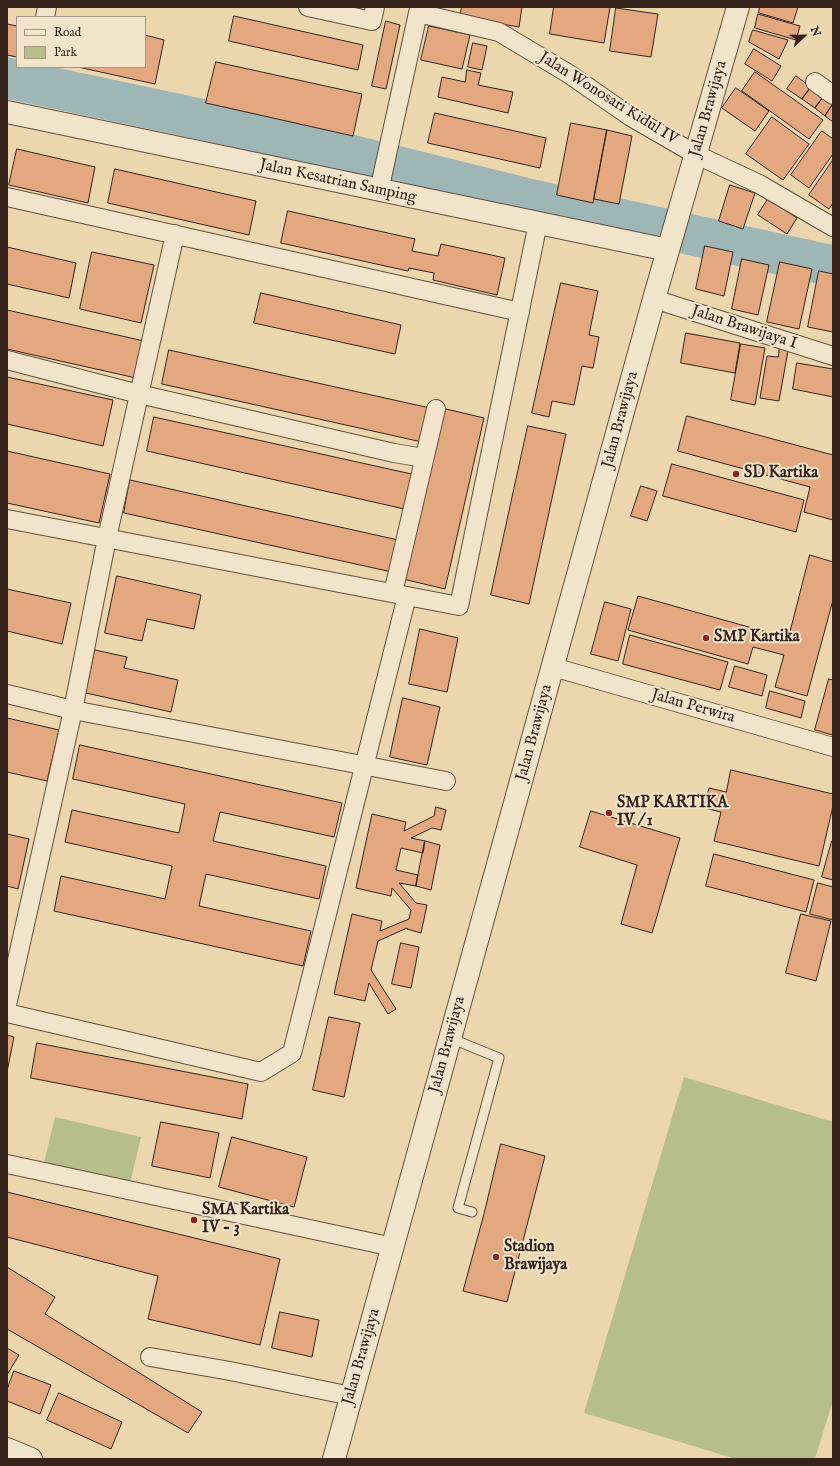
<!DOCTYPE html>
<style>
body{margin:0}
#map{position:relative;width:840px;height:1466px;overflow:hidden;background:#ebd6ad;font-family:"IM FELL English",serif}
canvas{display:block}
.frame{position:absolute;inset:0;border:8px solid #35231c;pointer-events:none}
.legend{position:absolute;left:16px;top:16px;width:130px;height:52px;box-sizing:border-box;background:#f2e4ca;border:1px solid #a69784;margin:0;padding:5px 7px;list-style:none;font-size:12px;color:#35231c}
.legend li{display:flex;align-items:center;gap:8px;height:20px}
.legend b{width:20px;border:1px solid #a69784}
.north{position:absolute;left:784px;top:16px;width:40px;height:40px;-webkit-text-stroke:3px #f2e4ca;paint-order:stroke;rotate:68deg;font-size:11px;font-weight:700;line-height:16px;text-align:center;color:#35231c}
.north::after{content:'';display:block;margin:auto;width:14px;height:18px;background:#35231c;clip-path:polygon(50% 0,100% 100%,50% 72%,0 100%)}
</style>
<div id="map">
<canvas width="840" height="1466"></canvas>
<div class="frame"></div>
<ul class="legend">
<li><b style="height:5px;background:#f2e4ca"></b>Road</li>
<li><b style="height:11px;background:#b6be8b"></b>Park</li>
</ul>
<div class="north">N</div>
</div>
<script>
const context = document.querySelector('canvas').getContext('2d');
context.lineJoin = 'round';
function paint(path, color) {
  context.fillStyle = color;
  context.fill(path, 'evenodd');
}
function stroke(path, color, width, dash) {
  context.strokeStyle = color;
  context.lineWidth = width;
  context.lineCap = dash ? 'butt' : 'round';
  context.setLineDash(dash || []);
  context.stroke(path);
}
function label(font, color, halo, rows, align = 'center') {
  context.font = font + ' "IM FELL English",serif';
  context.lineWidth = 4;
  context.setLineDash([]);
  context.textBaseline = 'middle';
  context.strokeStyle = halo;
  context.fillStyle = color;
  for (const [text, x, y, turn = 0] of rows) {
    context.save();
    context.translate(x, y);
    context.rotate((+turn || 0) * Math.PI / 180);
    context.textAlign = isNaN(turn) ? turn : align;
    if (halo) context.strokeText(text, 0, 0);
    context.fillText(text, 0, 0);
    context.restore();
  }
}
const green = new Path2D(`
 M684,1077L833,1122V1400L815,1459H736L584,1413Z
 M55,1117L141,1137L129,1188L43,1167Z`);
const river = new Path2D(`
 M7,78L233,126L524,198L833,266`);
const building = new Path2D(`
 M462,7H522L519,27L460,17Z
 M554,7H610L604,43L550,34Z
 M760,7H798L793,23L759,13Z
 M616,8L658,14L651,57L610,51Z
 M758,14L800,26L796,40L755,28Z
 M234,16L363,45L358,70L229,41Z
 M386,21L400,25L386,89L372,86Z
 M7,24L17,26V57L7,55Z
 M429,26L470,35L462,69L421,60Z
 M753,30L788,40L779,59L749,42Z
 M145,35L164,40L155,84L78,67H145Z
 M473,43L487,46L482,70L468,67Z
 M754,49L781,66L772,81L745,64Z
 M216,62L362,94L353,136L206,103Z
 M467,70L481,73L478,85L513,92L508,113L438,97L442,77L465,82Z
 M755,72L823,120L809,139L742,91Z
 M796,76L811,87L802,99L787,89Z
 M811,87L824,96L815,108L802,99Z
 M736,88L769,111L755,131L722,108Z
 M824,96L833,103L825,116L815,108Z
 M833,104V122L825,116Z
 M435,113L546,138L540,168L428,143Z
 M772,117L809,144L783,180L746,154Z
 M571,123L607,130L593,203L557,195Z
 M607,130L632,136L619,204L594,199Z
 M822,131L833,139V154L809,188L791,175Z
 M17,149L95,167L88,203L9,185Z
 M833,160V203L829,209L809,195Z
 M115,169L256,201L249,235L108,203Z
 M730,185L755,193L743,229L719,221Z
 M768,199L797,218L787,234L758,215Z
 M288,211L415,239L412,251L438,256L441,244L505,258L497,295L433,280L434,273L409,268L408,271L281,243Z
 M705,246L733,252L724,296L696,289Z
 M7,247L76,263L69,298L7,284Z
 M92,252L154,265L141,323L80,309Z
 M742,259L769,265L758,315L732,309Z
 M780,262L812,269L799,329L767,322Z
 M819,271L833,274V332L808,327Z
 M561,283L598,291L589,335L599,337L593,368L582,366L574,405L552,401L549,417L532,413Z
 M261,293L401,325L395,354L254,323Z
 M7,310L144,341L136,378L7,349Z
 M686,333L740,343L735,373L681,363Z
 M741,344L765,348L755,405L731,400Z
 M780,344L789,345L779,401L760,398L767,356L778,357Z
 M169,350L430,408L422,442L162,384Z
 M797,363L833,369V397L793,389Z
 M7,377L113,400L103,446L7,424Z
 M442,408L484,418L445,589L403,579Z
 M687,416L833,455V520L804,512L810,487L678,451Z
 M154,417L416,475L409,510L147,451Z
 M528,426L566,434L529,604L491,595Z
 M7,451L110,474L99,523L7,503Z
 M672,464L804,500L796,532L663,496Z
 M130,480L398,540L392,572L124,513Z
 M641,486L657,491L647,521L631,516Z
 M810,555L833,562V600L807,696L775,687L784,655L753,647L748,664L628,630L638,596L788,638Z
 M117,576L201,595L194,629L147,619L142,641L105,633Z
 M7,589L71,603L62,644L7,631Z
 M605,602L631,609L618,661L591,654Z
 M420,629L458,638L447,692L409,684Z
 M630,635L728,662L720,690L623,664Z
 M95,650L127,657L124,668L178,680L171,712L86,693Z
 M735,666L767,675L762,696L729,687Z
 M829,679L833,680V735L815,730Z
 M770,691L805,701L801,718L766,708Z
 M403,698L440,707L427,765L390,757Z
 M7,718L59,730L47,781L7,772Z
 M80,745L342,803L334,837L220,812L213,841L326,866L319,899L206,874L199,906L311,931L303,966L54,911L61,876L165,899L172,866L65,842L72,810L179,833L185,804L73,779Z
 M731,770L833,794V806L819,866L714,841L721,812L704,808L709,788L726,792Z
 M436,807L446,810L441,830L432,828L411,838L425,841L423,853L401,848L396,870L418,875L416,886L399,883L416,903L427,905L421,933L407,929V928L378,941L371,970L396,1009L388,1014L369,983L365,1001L334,994L352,914L382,921L380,931L409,919L411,910L392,888L391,896L356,888L372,814L406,822L404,831L434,816Z
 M591,811L680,838L652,933L621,924L637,865L580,847Z
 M7,834L29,839L18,889L7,886Z
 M425,841L440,845L431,890L416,886Z
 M832,841H833V880L822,877Z
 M714,854L814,880L806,912L706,886Z
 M818,883L833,887V920L810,914Z
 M801,914L831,921L816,981L786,973Z
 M401,943L419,947L411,988L392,984Z
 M329,1017L360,1023L344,1097L313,1090Z
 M7,1035L14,1037L7,1072Z
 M37,1043L248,1084L242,1119L31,1078Z
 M161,1122L219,1133L210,1178L152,1166Z
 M232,1137L307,1157L294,1207L219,1187Z
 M501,1144L545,1156L507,1302L463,1291L484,1214Z
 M7,1192L280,1259L260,1345L148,1319L158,1276L7,1237Z
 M7,1267L55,1297L45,1314L202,1412L188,1433L7,1329Z
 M280,1312L319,1320L312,1357L272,1348Z
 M7,1348L19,1355L7,1375Z
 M14,1371L51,1385L40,1414L7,1401V1390Z
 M59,1393L122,1422L111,1449L47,1420Z`);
const service = new Path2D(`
 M450,1038L499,1058L458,1208L472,1212`);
const minor = new Path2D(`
 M308,7L372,21L375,7
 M418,13L499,32L569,74L631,117L695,154L759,184L833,227
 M45,17L47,7
 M815,82L833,95
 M379,191L418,13L421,7
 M7,197L520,312
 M654,299L833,356
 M7,360L139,394L394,453L424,458
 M7,519L459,606L538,223
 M393,593L436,409
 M553,667L833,747
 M7,694L73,710L446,781
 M7,1005L73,710L107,538L175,234
 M7,1013L261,1072L292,1053L407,596
 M7,1164L393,1247
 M150,1357L230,1371L351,1396`);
const tertiary = new Path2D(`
 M7,112L668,250
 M7,1449L31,1459
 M334,1459L654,299L738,7`);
const markers = [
 [736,474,4,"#8f2418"],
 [706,638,4,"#8f2418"],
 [609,813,4,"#8f2418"],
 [194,1220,4,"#8f2418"],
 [496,1257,4,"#8f2418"]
];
const streetNames = [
 ["Jalan Wonosari Kidul IV",608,99,32],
 ["Jalan Brawijaya",709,109,-74],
 ["Jalan Kesatrian Samping",338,182,12],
 ["Jalan Brawijaya I",744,328,18],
 ["Jalan Brawijaya",621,420,-75],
 ["Jalan Perwira",693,707,16],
 ["Jalan Brawijaya",535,733,-75],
 ["Jalan Brawijaya",448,1045,-75],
 ["Jalan Brawijaya",362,1357,-74]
];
const poiNames = [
 ["SD Kartika",744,474],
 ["SMP Kartika",714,638],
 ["SMP KARTIKA",617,804],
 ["IV / 1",617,822],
 ["SMA Kartika",202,1211],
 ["IV - 3",202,1229],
 ["Stadion",504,1248],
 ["Brawijaya",504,1266]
];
paint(green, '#b6be8b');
stroke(river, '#9fb6b7', 41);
paint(building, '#e3a880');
stroke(building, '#35231c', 1);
stroke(service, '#625040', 11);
stroke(minor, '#625040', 20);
stroke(tertiary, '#625040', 24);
stroke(service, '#f2e4ca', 9);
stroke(minor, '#f2e4ca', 18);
stroke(tertiary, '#f2e4ca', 22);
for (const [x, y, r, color] of markers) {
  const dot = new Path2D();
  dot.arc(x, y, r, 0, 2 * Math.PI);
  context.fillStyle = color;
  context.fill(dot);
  stroke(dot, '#f2e4ca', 1.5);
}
label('16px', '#35231c', '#f2e4ca', streetNames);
label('bold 16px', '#35231c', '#f2e4ca', poiNames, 'left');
</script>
